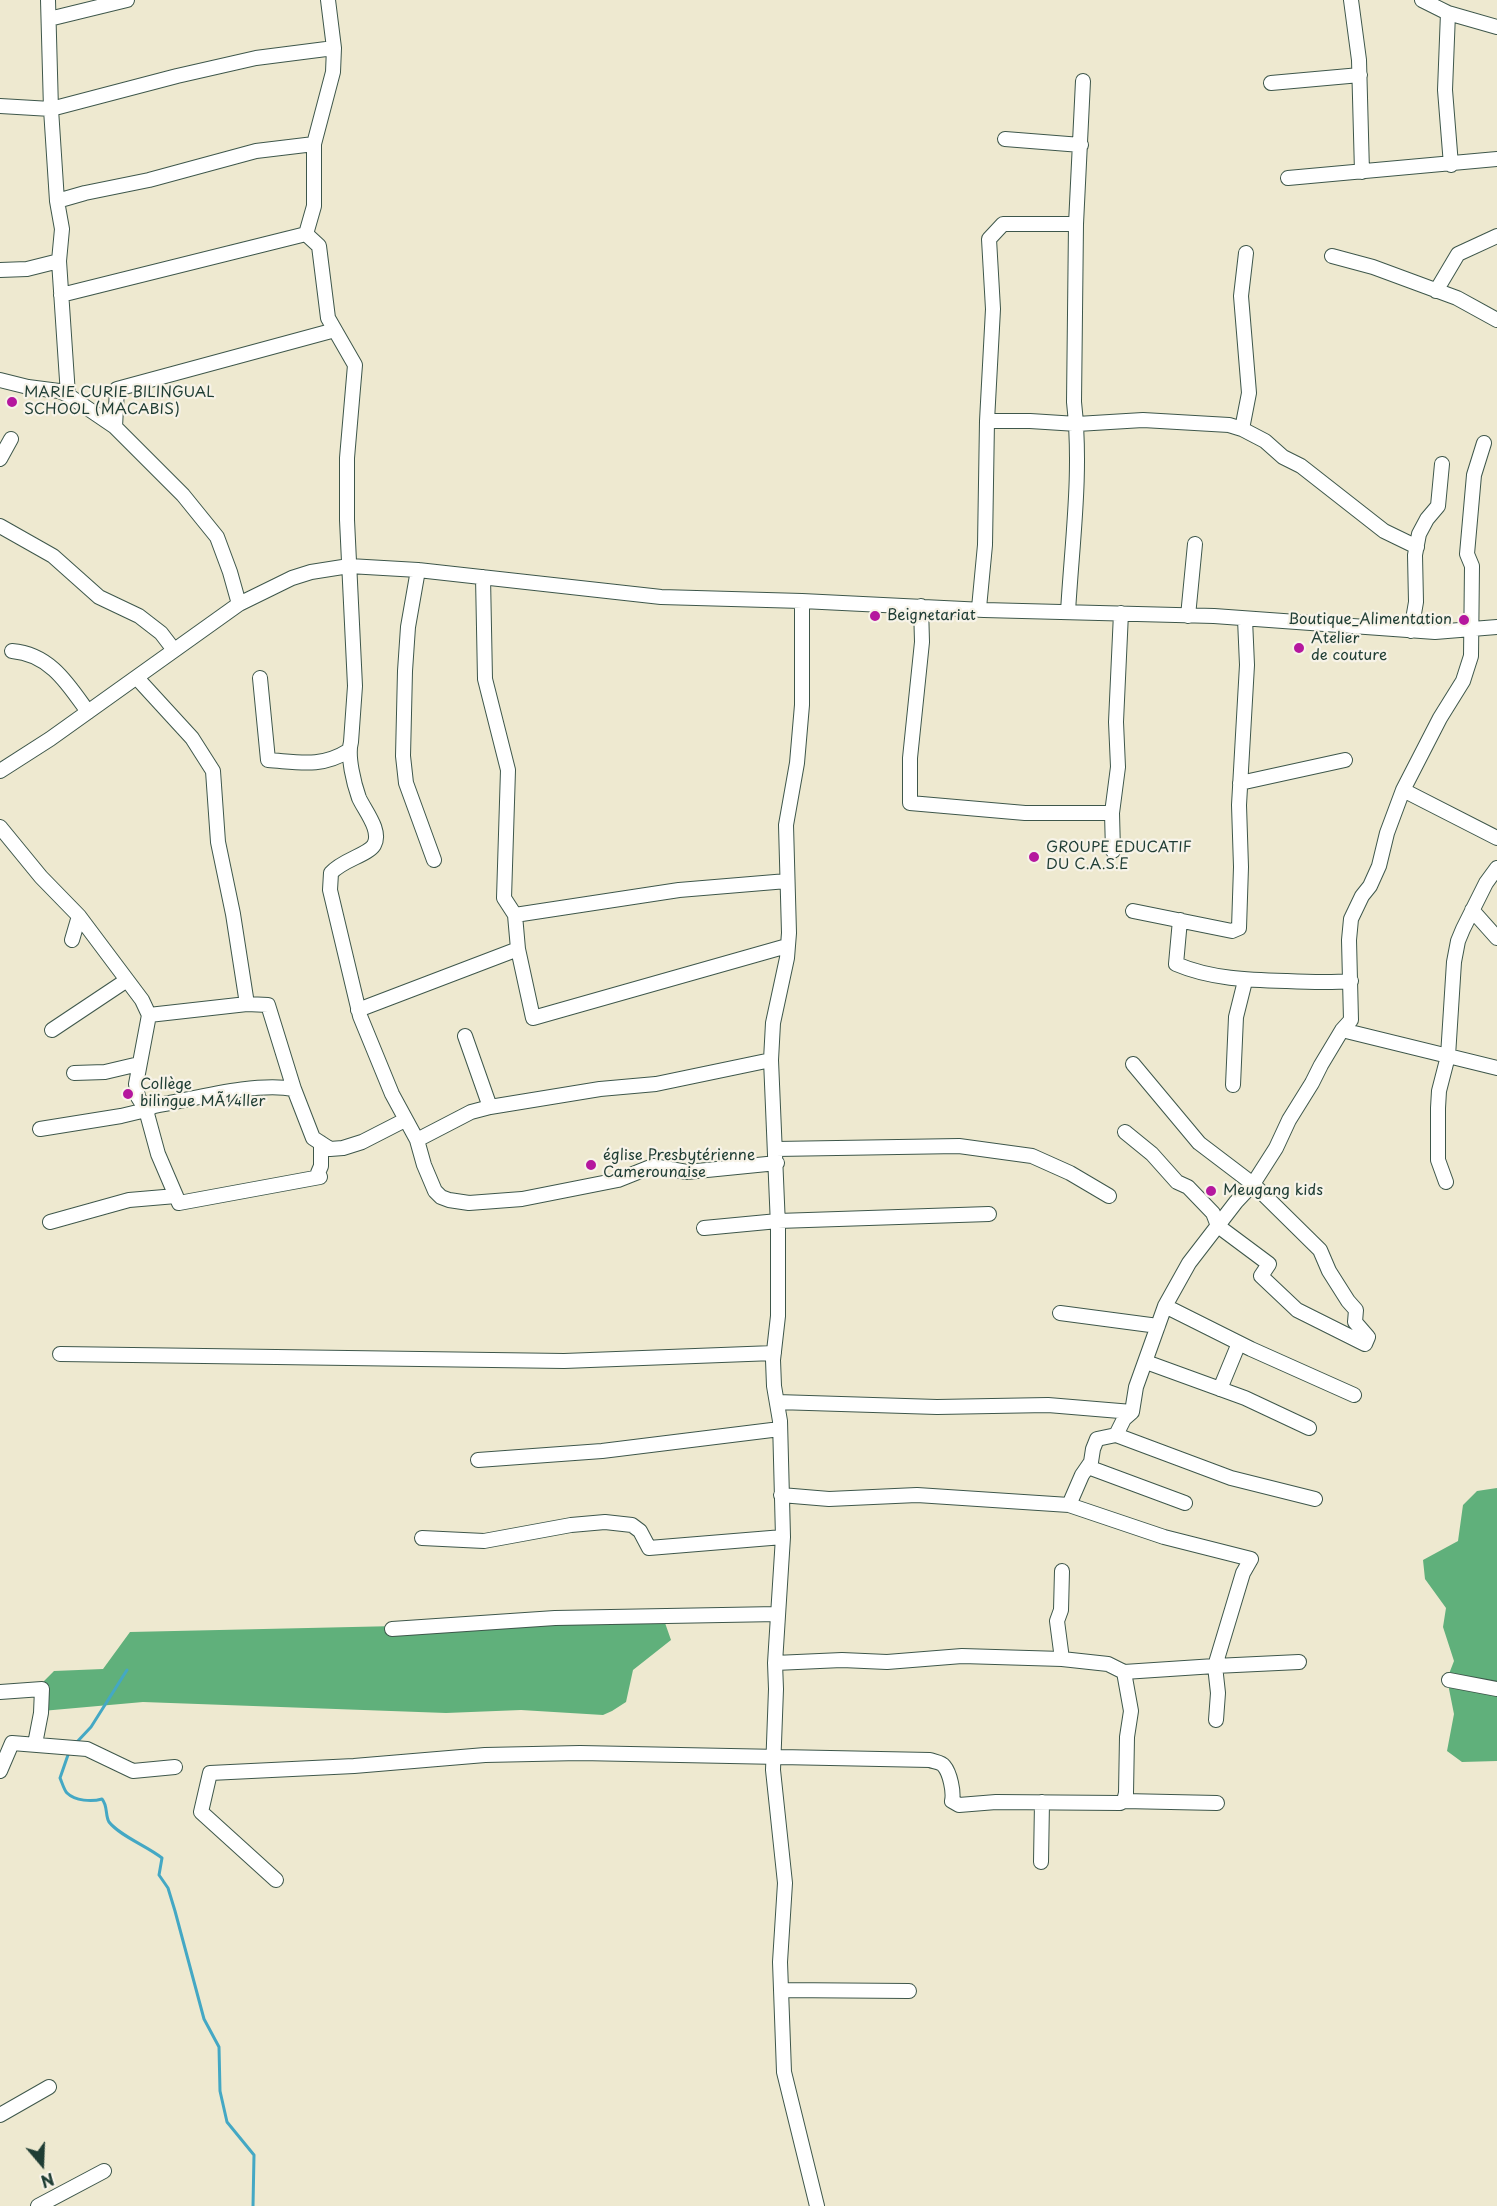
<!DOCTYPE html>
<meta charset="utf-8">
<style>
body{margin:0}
#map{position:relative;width:1497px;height:2206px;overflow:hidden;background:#eee9d0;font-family:"Playpen Sans",sans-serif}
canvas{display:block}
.north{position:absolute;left:12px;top:2134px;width:60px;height:60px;-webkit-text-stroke:4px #f7f3e8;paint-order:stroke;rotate:161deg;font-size:16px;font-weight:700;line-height:24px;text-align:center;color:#1f3d34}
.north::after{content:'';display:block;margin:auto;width:21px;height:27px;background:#1f3d34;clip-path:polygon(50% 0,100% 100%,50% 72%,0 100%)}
</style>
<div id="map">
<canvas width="1497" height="2206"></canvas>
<div class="north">N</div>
</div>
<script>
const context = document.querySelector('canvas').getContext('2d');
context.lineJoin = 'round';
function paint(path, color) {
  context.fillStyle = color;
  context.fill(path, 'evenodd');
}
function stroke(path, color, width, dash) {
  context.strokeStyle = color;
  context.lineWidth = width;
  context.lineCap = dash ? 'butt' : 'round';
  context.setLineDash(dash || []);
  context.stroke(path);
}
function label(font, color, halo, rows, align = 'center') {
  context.font = font + ' "Playpen Sans",sans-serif';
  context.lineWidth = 4.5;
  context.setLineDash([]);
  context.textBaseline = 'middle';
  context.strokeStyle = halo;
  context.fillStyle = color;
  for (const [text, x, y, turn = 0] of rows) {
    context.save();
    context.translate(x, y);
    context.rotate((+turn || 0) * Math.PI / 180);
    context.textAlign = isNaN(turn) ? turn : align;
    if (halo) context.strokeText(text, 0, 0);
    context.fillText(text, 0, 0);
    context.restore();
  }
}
const forest = new Path2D(`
 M1497,1488V1761L1462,1762L1447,1751L1454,1714L1447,1679L1454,1661L1443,1627L1446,1608L1425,1579L1423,1560L1458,1541L1463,1505L1477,1491Z
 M664,1620L671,1640L633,1670L626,1702L612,1711L603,1715L521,1710L446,1713L143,1702L42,1711V1683L54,1671L103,1669L130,1632Z`);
const stream = new Path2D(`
 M76,1743L91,1727L127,1670
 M69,1752L60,1778C62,1782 64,1790 67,1793C75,1801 92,1802 102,1799C108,1806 105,1815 109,1822C120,1836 147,1846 162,1858L159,1875L168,1888L175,1911L204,2019L219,2047L220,2091L227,2122L254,2155L253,2206`);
const minor = new Path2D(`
 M328,0L334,48
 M1351,0L1359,60L1362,172
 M1422,0L1448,13L1497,27
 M1448,13L1445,90L1451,165
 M49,19L127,0
 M1271,83L1360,75
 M0,106L51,109L48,0
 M1005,139L1081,145
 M1288,178L1497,159
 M57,201L85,193L149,180L256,151L314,144
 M1076,224H1003L989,239L993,309L987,421H1030L1077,424L1143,420L1229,425L1242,429L1265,441L1283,457L1301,466L1384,531L1417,547
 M1332,256L1373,267L1457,298L1497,320
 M0,270L27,269L59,261
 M1436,291L1458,254L1497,236
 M61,295L306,234L319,246L328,318L355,365L347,458V520L355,686L351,742C347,756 354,784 359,798C365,811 382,831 374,845C368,855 342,860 331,873L330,890L360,1016L392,1094L417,1140L424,1165L435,1191L441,1197L449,1200L469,1203L522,1199L618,1180L653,1166L687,1172L777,1163
 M0,380L28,387L59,391L68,395L115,427L183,495L217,537L230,572L239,604
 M68,395L59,261L62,229L57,201L51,109L177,76L256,58L334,48L333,72L314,144V206L306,234
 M115,427L117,389L335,330
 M1242,429L1249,393L1241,296L1246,253
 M0,459L11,439
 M0,526L53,556L99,597L139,616L161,633L174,650
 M418,570L408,627L405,671L403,756L406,783L434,860
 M483,577L485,679L508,770L504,898L515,915L679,890L787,881
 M802,601V705L797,763L786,825L789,933L787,958L773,1023L771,1060L778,1226V1316L773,1360L774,1386L780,1421L783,1537L775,1663L776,1689L773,1770L785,1883L780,1962L784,2072L817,2206
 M921,606L922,642L910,758V803L1025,813H1112
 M979,608L985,545L987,421
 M1068,612C1072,542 1082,472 1074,402L1076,224L1083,81
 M1188,616L1195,544
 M1411,631L1416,602L1415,555L1419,534L1427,519L1438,506L1442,464
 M12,651C50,654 68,684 88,712
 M137,678L192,738L213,771L218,842L233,914L247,1004
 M260,678L268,760C298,762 321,768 348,751
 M0,771L50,739L239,604L292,578L311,572L349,566L418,570L661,597L802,601L984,610L1214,616L1435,632L1497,627
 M1240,783L1345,760
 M1403,790L1497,838
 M0,827L41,877L79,916L142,1000L149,1015L136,1084L138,1097L146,1110L154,1106C195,1099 253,1082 294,1089L313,1138L330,1149L343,1148L362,1142L405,1120
 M1113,851L1112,813L1118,767L1116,722L1121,613
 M1472,910L1497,938
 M1133,911L1232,931L1239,928L1241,867L1239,805L1247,665L1245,619
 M1180,920L1176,964C1211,979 1249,980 1286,981C1308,982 1329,983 1351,981
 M72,940L79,916
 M518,949L533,1018L787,946
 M358,1010L518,949L515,915
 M149,1015L247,1004L268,1005L294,1089
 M52,1030L127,980
 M1342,1030L1497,1068
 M74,1073L105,1072L139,1064
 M1233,1085L1236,1017L1245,981
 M490,1107L600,1089L656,1084L771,1060
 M40,1129L121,1116L146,1110L158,1154L179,1203L320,1177L318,1173L321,1166V1143
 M1125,1132L1152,1154L1177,1182L1188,1187L1213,1213L1218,1226L1269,1264L1261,1276L1297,1310L1365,1344L1368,1337L1355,1322L1356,1310L1348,1301L1329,1271L1320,1250L1253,1184L1199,1143L1133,1064
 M417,1140L471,1112L490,1107L465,1036
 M776,1149L959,1146L1032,1156L1070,1173L1109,1196
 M1446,1182L1438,1160V1108L1439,1091L1448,1056L1454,962L1458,941L1463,929L1486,883L1497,868
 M50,1222L129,1200L176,1196
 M704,1228L778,1221L989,1214
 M1165,1306L1251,1349L1354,1395
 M1060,1313L1158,1326
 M60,1354L564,1361L774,1353
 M1146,1362L1245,1398L1309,1428
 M1220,1389L1239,1343
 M777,1402L937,1407L1048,1405L1132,1412
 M1116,1435L1231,1478L1315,1499
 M478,1460L602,1451L780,1429
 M1088,1467L1185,1503
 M781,1495L829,1499L917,1495L1069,1505L1164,1537L1251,1559L1243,1573L1215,1666L1299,1662
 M1069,1505L1082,1475L1091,1462L1093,1449L1097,1439L1116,1435L1124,1419L1132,1412L1136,1387L1165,1306L1189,1263L1236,1202L1253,1184L1276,1148L1289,1120L1312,1083L1321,1065L1342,1030L1351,1020L1349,940L1351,919L1362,896L1370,886L1379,866L1387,833L1403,790L1440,718L1463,681L1471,656L1472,566L1467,554L1474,475L1484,443
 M422,1538L484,1541L571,1525L605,1522L632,1525L640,1531L649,1548L783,1537
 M392,1629L555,1618L778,1614
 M1062,1659L1057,1621L1061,1610L1062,1571
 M775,1663L842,1660L887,1662L962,1656L1062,1659L1108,1664L1124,1672L1215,1666L1218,1693L1216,1720
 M1449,1680L1497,1689
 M0,1692L42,1689L41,1713L35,1744
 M0,1771L12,1743L87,1749L133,1771L175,1767
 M1124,1801L1217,1803
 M1041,1862L1042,1802
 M276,1880L201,1812L210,1773L354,1766L485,1755L580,1753L930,1760C935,1762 941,1762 944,1766C950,1773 954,1792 952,1801L959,1805L996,1802L1120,1803L1124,1801L1126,1793L1127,1737L1131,1711L1124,1672
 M781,1990L909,1991
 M0,2115L49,2087
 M38,2206L104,2171`);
const markers = [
 [12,402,6,"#b5179e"],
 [875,616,6,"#b5179e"],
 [1464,620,6,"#b5179e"],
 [1299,648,6,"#b5179e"],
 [1034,857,6,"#b5179e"],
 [128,1094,6,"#b5179e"],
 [591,1165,6,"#b5179e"],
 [1211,1191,6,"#b5179e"]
];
const poiNames = [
 ["MARIE CURIE BILINGUAL",24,393],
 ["SCHOOL (MACABIS)",24,410],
 ["Beignetariat",887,616],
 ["Boutique_Alimentation",1452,620,"right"],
 ["Atelier",1311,639],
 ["de couture",1311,656],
 ["GROUPE EDUCATIF",1046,848],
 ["DU C.A.S.E",1046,865],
 ["Collège",140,1085],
 ["bilingue MÃ¼ller",140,1102],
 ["église Presbytérienne",603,1156],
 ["Camerounaise",603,1173],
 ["Meugang kids",1223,1191]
];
paint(forest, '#60b07b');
stroke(stream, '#44a8c4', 3);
stroke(minor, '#3e574b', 16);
stroke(minor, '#fff', 14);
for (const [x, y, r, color] of markers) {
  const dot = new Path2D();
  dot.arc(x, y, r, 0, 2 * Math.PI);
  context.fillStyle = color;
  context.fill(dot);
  stroke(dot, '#f7f3e8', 2);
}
label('15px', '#1f3d34', '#f7f3e8', poiNames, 'left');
</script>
